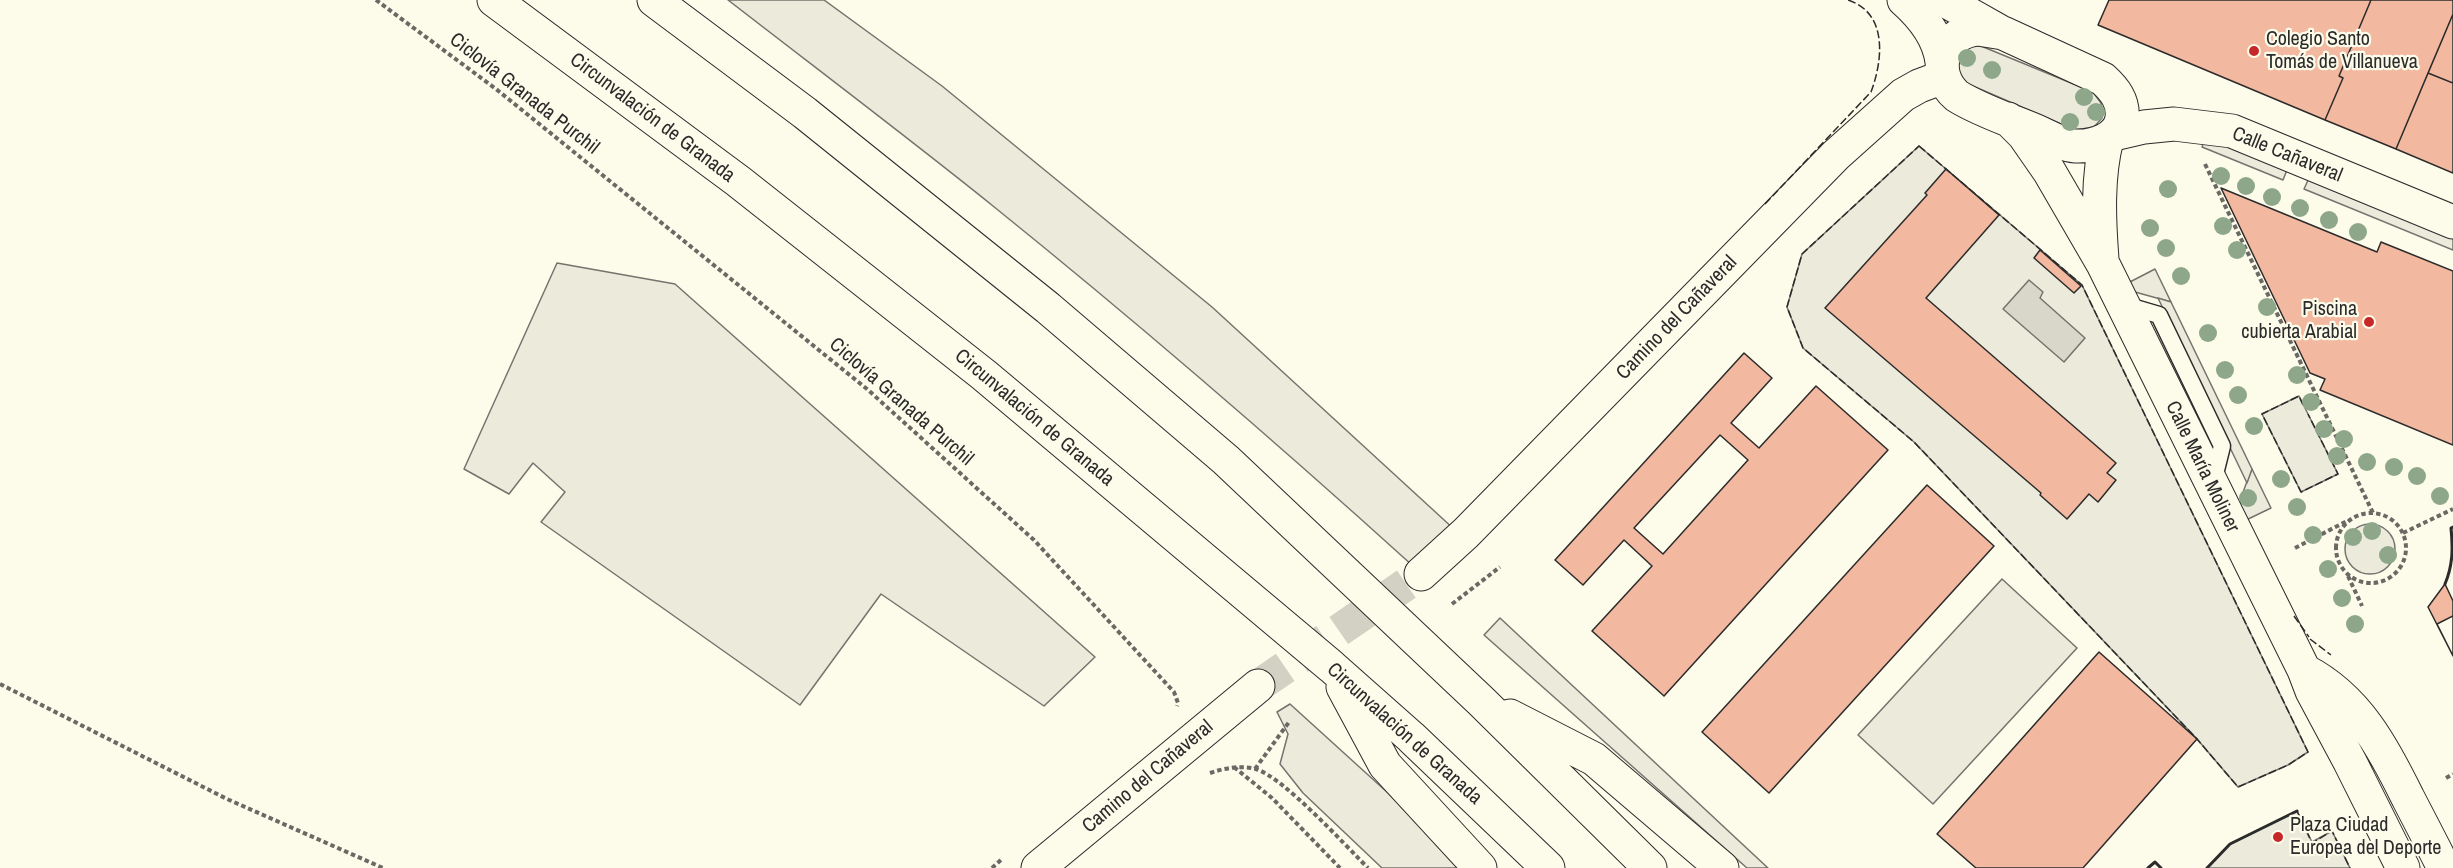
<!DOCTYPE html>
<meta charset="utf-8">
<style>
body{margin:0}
canvas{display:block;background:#fdfbea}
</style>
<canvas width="2453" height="868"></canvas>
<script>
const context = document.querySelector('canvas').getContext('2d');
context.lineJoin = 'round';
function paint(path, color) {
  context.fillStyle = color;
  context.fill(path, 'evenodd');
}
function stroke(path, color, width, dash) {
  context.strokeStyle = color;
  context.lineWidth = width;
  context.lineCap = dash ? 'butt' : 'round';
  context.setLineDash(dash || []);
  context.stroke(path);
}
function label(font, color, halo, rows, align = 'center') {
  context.font = font + ' "Archivo Narrow",sans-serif';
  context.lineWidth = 4.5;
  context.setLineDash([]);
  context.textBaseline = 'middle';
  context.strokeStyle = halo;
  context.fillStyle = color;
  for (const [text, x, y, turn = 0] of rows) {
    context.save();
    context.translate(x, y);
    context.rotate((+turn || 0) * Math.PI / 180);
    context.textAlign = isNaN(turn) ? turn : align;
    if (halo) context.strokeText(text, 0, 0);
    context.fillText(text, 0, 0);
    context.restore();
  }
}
const green = new Path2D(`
 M728,0H824L942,86L1212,307L1455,530L1413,566C1276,442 1137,322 993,206C906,136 817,69 728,0Z
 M1969,45L1981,46L2093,92L2101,103L2102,118L2094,127L2075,130L1966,83L1957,75L1959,51Z
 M1919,146L2082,285L2308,752L2288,765L2238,787L2197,739L1914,442L1803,348L1787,307L1802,254Z
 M557,263L675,284L1095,657L1044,706L881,594L800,705L541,522L565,492L533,463L509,494L464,469Z
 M2155,269L2171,302L2135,292L2126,284Z
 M2299,396L2338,474L2301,492L2262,414Z
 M2252,469L2271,508L2242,522C2236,502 2245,488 2252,469Z
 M2345 549a25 25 0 1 1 50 0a25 25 0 1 1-50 0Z
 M2002,579L2077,648L1933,804L1858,735Z
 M1500,618L1768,868H1747L1484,635Z
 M1290,704L1388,793L1459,868H1382L1303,793L1280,764L1288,734L1277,712Z
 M2297,811L2312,842L2332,831L2350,868H2207L2230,844Z`);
const parking = new Path2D(`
 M2206,137L2287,170L2283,180L2202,147Z
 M2309,178L2453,237V250L2304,189Z
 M2158,298L2171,302L2252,469L2247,483Z`);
const water = new Path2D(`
 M2029,280L2043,292L2040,298L2085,338L2064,362L2003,309Z`);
const building = new Path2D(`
 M2109,0H2371L2339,76L2343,78L2325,120L2098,25Z
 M2371,0H2453V14L2396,149L2325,120L2343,78L2339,76Z
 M2453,14V83L2428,73Z
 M2428,73L2453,83V173L2396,149Z
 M1946,169L1999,215L1926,298L2116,463L2107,473L2116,480L2098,502L2089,494L2067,519L2040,495L2041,493L1825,308L1927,195L1925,193Z
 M2221,188L2377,252L2381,242L2453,271V445L2320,390L2325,379L2310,373Z
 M2040,250L2081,286L2074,293L2034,258Z
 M1744,353L1772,378L1731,423L1759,448L1816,386L1888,450L1664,696L1592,631L1652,566L1624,540L1583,585L1555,560ZM1720,435L1748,460L1663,554L1634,528Z
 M1927,485L1994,546L1769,793L1702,732Z
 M2445,584L2453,601V656L2428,607Z
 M2453,616V656L2437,624Z
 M2099,652L2197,739L2083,868H1976L1937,834Z`);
const streetTunnel = new Path2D(`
 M1258,686L1421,574`);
const path = new Path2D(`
 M376,0L496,89L867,389L1034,540L1174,692L1178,703L1177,706
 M2205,164L2373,513
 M2336 548a35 35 0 1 1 70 0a35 35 0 1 1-70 0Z
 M2403,533L2453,509
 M2295,548L2347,521
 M2348,576L2362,606
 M1452,604L1500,567
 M0,684L227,799L383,868
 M1234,767L1272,798L1340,868
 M1255,769L1289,722
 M1210,773C1225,768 1241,765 1256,769C1284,778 1344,844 1368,868
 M2446,778L2453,774
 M992,868L1003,858`);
const lane = new Path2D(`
 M2125,305L2159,315L2222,446L2213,482`);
const street = new Path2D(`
 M1421,574L1466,533L1836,155L1903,95L1919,86L1943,77
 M1038,868L1258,686`);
const secondary = new Path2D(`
 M2114,134L2144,127L2174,124L2232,131L2453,222`);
const primary = new Path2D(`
 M1904,0C1922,16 1939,38 1942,62
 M1944,0L1999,31
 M1978,29L2003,33L2103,79C2114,89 2124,101 2122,118C2119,139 2093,147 2075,146C2062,145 2048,136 2036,131C2010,120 1981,111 1957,96C1930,73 1942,32 1978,29Z
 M2008,119L2024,135L2049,171L2103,264L2304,670L2312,691L2350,762L2403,868
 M2102,259C2099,220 2097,177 2107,139
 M2305,671C2357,698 2383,747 2408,798C2420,821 2432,844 2444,868`);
const highway = new Path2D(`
 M494,0L738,181L984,375L1332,667L1411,737L1548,868
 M654,0L805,113L1048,308L1226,460L1482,702L1650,868
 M1343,687L1385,765L1480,868
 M1510,716L1594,759L1722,868`);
const fence = new Path2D(`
 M1919,146L2082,285L2308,752L2288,765L2238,787L2197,739L1914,442L1803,348L1787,307L1802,254Z
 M1765,204L1871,92C1883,60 1888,13 1848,0
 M2303,405L2299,396L2262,414L2301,492L2338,474L2308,414
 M2294,616L2309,637
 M2310,639L2331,655
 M2297,811L2312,843L2332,831L2350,868`);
const wall = new Path2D(`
 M2445,584C2453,565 2453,548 2451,528L2453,527
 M2291,853L2312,843
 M2148,868L2155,862L2161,868
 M2207,868L2230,844L2297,811`);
const trees = [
 [1967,58],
 [1992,70],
 [2084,97],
 [2096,112],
 [2070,122],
 [2221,176],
 [2246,186],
 [2168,189],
 [2272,197],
 [2300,208],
 [2329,220],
 [2223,226],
 [2150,228],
 [2358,232],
 [2166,248],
 [2237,250],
 [2181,276],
 [2267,307],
 [2208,333],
 [2225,370],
 [2297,375],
 [2238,395],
 [2311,402],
 [2254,426],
 [2324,429],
 [2344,439],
 [2337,456],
 [2367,462],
 [2394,467],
 [2417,476],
 [2281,479],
 [2440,496],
 [2248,498],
 [2297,507],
 [2372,531],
 [2313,535],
 [2353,537],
 [2388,555],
 [2328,569],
 [2342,598],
 [2355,624]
];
const markers = [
 [2254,51,6,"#c62828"],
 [2369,322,6,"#c62828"],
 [2278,837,6,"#c62828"]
];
const poiNames = [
 ["Colegio Santo",2266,40],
 ["Tomás de Villanueva",2266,63],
 ["Piscina",2357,310,"right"],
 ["cubierta Arabial",2357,333,"right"],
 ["Plaza Ciudad",2290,826],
 ["Europea del Deporte",2290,849]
];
const streetNames = [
 ["Ciclovía Granada Purchil",524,94,38],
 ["Circunvalación de Granada",652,118,37],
 ["Calle Cañaveral",2287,155,22],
 ["Camino del Cañaveral",1677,318,-46],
 ["Ciclovía Granada Purchil",901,402,41],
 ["Circunvalación de Granada",1034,418,40],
 ["Calle María Moliner",2202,467,64],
 ["Circunvalación de Granada",1404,734,42],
 ["Camino del Cañaveral",1148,777,-40]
];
paint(green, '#ecebdb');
stroke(green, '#74746e', 1.5);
paint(parking, '#eceadb');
stroke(parking, '#74746e', 1.5);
paint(water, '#d8d7c9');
stroke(water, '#74746e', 1.5);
paint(building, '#f2b8a0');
stroke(building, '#2b2b2b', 1.5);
stroke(streetTunnel, '#d3d1c4', 33, [33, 16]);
stroke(lane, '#2b2b2b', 19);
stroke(street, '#2b2b2b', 35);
stroke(secondary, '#2b2b2b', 35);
stroke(primary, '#2b2b2b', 35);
stroke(highway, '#2b2b2b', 35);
stroke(path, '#6a6964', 4, [4.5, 3]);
stroke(lane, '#fdfbea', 16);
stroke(street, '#fdfbea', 33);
stroke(secondary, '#fdfbea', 33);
stroke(primary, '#fdfbea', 33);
stroke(highway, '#fdfbea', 33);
stroke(fence, '#2b2b2b', 1.5, [8, 3]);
stroke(wall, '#2b2b2b', 3);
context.fillStyle = '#8ea78a';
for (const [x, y] of trees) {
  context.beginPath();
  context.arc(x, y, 9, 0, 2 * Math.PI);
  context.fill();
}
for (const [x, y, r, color] of markers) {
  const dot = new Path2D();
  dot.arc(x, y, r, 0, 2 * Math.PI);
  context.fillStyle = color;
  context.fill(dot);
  stroke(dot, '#fdfbea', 2);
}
label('20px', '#2b2b2b', '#fdfbea', poiNames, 'left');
label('20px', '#2b2b2b', '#fdfbea', streetNames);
</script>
